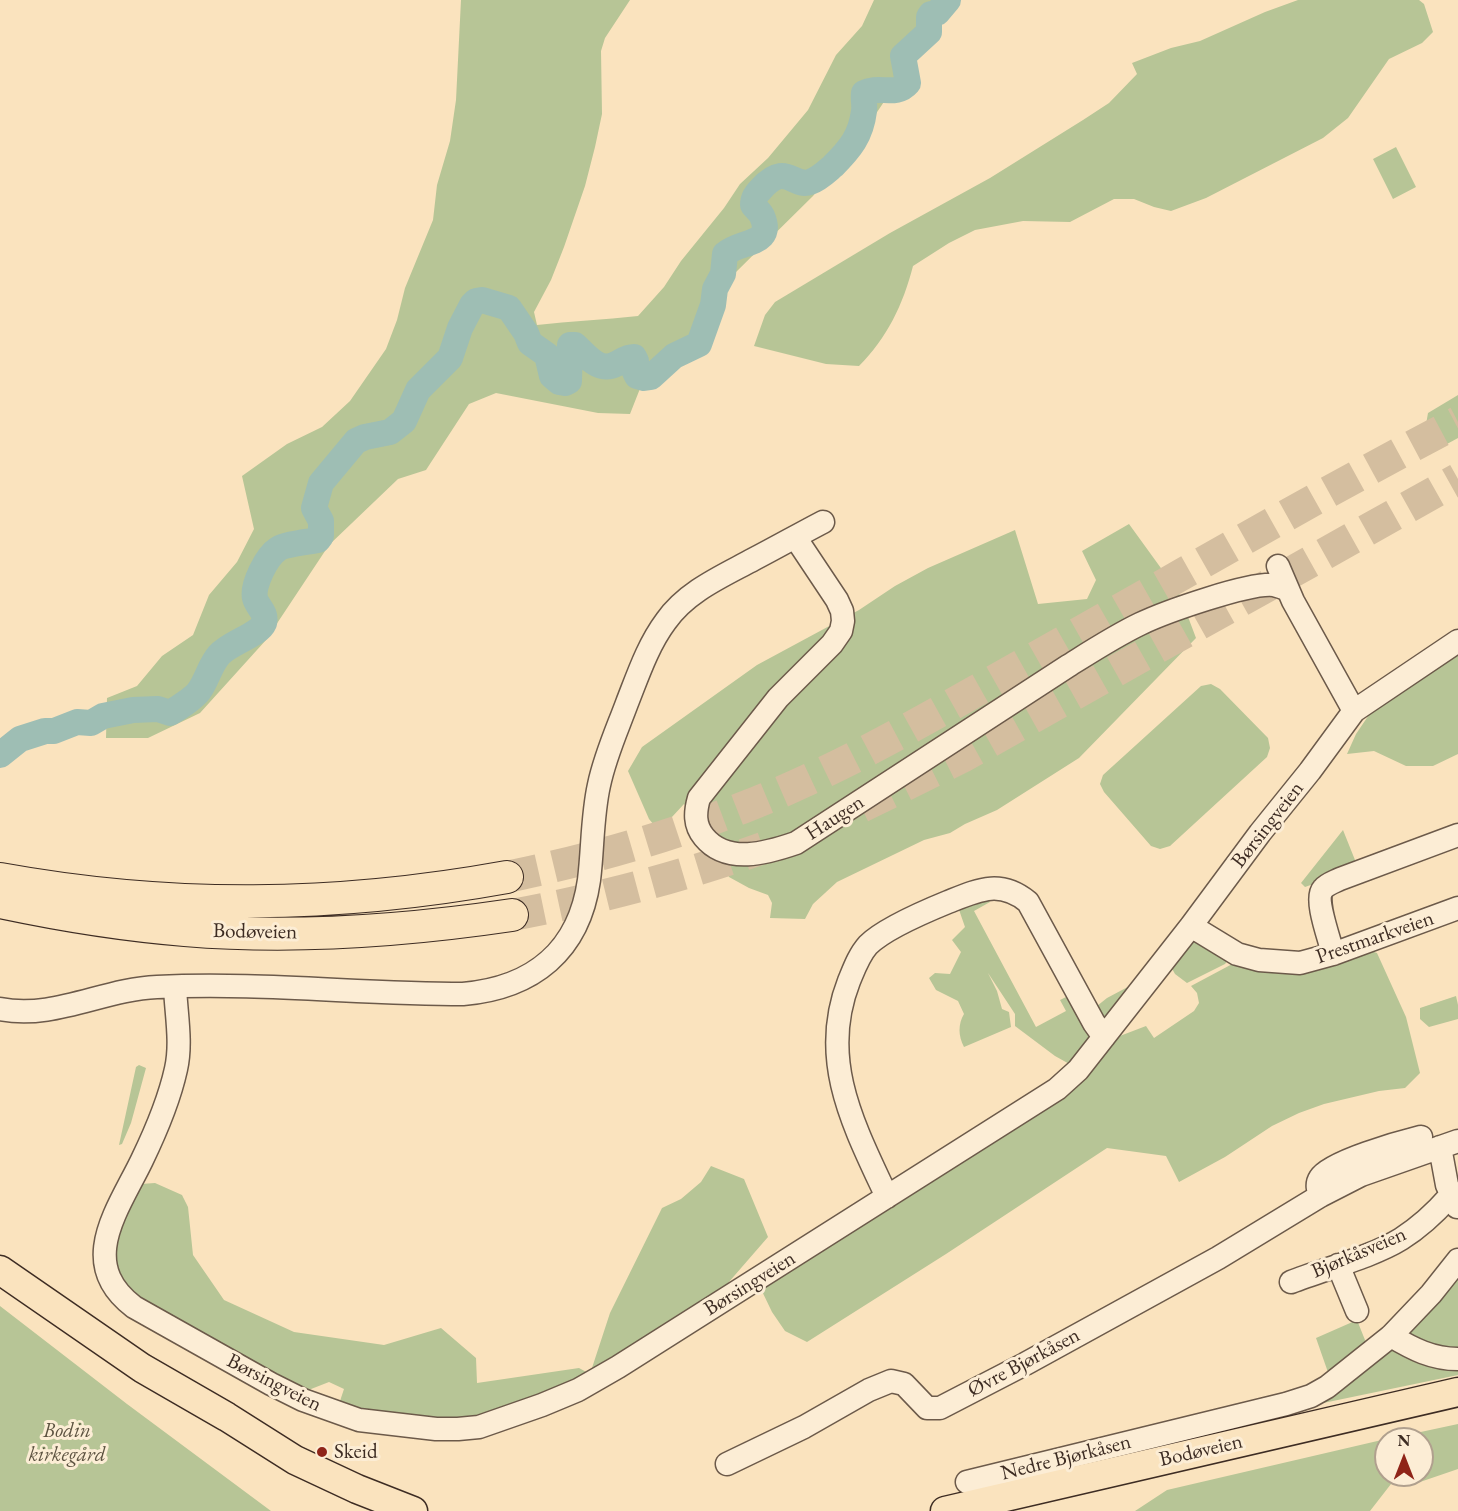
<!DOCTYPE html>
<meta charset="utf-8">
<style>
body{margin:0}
#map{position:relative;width:1458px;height:1511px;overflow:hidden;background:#fae3be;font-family:"EB Garamond",serif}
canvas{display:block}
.north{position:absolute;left:1374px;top:1427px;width:60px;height:60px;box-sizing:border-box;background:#fcedd5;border:2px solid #b0a08e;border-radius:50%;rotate:0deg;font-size:16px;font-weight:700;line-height:24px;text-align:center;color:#3d2c23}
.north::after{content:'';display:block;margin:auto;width:21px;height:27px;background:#8f2418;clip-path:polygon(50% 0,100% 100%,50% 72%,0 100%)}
</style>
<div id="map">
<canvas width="1458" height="1511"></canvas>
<div class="north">N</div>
</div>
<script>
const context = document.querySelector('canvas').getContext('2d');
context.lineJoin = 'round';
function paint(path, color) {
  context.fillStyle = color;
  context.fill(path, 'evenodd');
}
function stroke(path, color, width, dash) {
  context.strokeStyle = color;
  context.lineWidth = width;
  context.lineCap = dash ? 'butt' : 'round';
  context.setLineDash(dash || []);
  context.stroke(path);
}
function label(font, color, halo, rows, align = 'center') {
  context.font = font + ' "EB Garamond",serif';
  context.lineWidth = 6;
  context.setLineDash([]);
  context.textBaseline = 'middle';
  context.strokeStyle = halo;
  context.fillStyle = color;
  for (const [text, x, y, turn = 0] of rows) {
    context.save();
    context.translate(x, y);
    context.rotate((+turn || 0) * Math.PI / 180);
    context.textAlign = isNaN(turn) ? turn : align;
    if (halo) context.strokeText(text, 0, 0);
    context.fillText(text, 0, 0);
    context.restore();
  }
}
const green = new Path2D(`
 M461,0H630L605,38L601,51L602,114L595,147L585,186L564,247L551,280L534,312L537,325C570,321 604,320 638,316L664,287L681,261L724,208L740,184L768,158L808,110L836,55L862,26L874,0H940L904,72L863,133L813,196L734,274L690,340L667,356L643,381L630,414L598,413L496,393L469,404L426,470L398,479L329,545L266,640L200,713L148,738H106L107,698L137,686L162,656L193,635L209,595L237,562L254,529L242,476L287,444L322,427L350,401L386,349L397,320L405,288L433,220L437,185L450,141L456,100Z
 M1298,0H1419L1424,4L1433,32L1422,43L1389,59L1348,118L1323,138L1206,198L1171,211L1154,207L1134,199H1114L1070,222L1023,221L975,230L949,243L913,266C903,305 887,338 859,366L826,364L754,346L765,315L775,302L890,233L990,178L1083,120L1109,103L1137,74L1132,63L1171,48L1200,41L1265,12Z
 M1396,147L1416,187L1393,199L1373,159Z
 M1458,395V438L1447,444L1424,436L1428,413Z
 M1129,524L1179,593L1196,638L1079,758L997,810L965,824L950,833L924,840L837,882L813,904L805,919L770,918L772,903L768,895L749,888L729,877L709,832L684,804L659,831L649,819L628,771L642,747L757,665L859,610L895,586L928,568L1015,530L1038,604L1087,599L1096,580L1082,551Z
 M1458,646V754L1433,766H1406L1374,751L1347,754L1356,734L1375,706Z
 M1211,684L1220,689L1268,738L1270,748L1267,757L1170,846L1160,849L1151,846L1104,792L1100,784L1103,775L1201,686Z
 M1343,830L1355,860L1352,864L1353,870L1305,887L1301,883Z
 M984,892L990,902L974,911L1036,1027L1066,1011L1060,1000L1072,994L1092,1037L1073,1066L1055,1056L1015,1026V1014L988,973L997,991L1002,1009L1009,1012L1011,1027L964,1047C958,1036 958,1024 964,1014L958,1001L936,990L929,978L935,973L950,974L961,952L952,940L965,927L957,904Z
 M1192,942L1200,943L1229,959L1225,964L1187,983L1175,974L1170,965Z
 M1366,949L1377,953L1406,1017L1420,1073L1405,1088L1379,1091L1324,1104L1299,1113L1272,1126L1225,1157L1179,1182L1166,1156L1107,1148L946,1254L807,1342L785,1331L772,1312L759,1285L1112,1039L1146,1026L1154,1038L1194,1011L1199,1003L1197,993L1191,986L1236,962Z
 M1139,981L1111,1019L1102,1021L1097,1006L1107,998Z
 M1456,996L1458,1005V1019L1429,1027L1420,1019V1008Z
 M139,1065L146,1068L131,1123L122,1144L119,1145L136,1067Z
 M711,1166L744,1179L768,1237L715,1298L590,1375L474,1420L446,1423L357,1412L339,1404L344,1389L329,1382L306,1391L132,1295C99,1247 117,1229 141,1184L155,1183L182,1195L188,1207L193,1255L224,1300L294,1332L384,1345L441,1328L476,1358L477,1383L579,1368L590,1374L610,1313L662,1208L681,1199L701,1182Z
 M1458,1268V1353L1400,1333Z
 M0,1306L127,1404L271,1511H0Z
 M1357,1320L1367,1345L1330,1378L1316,1338Z
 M1388,1349L1458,1364V1375L1304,1407Z
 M1458,1424V1469L1420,1482L1417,1475H1422V1439H1388Z
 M1386,1439V1475H1398L1370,1511H1135L1167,1490Z`);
const river = new Path2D(`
 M0,755L20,739L45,731H54L77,722L91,723L103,716L133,710L158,709L170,713C177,709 194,698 199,691C207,680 210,665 219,655C229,643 259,635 264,623C267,612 257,607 255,598C252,585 267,556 278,549C285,544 308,542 318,540L321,536V521L314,508L321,483L356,441L365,437L390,432L404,421L418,390L450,358L460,328L472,305L476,301L482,300L509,308L526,333L530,343L547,355L552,376L559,382L565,383L569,381L570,345H575C587,356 599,373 616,364C622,361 627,357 634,357L636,361L635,372L637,376L644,378L651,377L674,356L699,344L713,305L715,289L723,274L725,254C740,240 775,246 762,216C760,212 756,209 753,205C753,198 756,194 761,189C786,161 793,188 810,182C819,179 826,172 833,166C850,149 861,136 864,111C865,105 863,99 864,93C879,85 896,97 908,83L903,56L929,32V17L931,14L937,13L948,0`);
const highwayTunnel = new Path2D(`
 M861,807L962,757L1458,479
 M507,877C587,860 666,838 742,808C843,769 936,713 1031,660C1173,580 1313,498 1458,422
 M512,915C598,899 680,877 763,848`);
const minor = new Path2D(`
 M795,537L837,600L842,611L843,621L841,631L832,644L778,698L699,798C695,812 694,825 704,837C727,865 767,853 796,843L1068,666C1092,651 1115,636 1140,624C1165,612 1250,582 1274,585C1278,586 1284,588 1288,590
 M1278,566L1293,601L1354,711
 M1191,926L1237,954L1259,960L1300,963L1333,954L1458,908
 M1333,954C1330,940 1314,899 1323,889C1327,884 1334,882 1340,879L1458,835
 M175,987C176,1013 182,1043 176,1069C169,1101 156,1131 142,1160C118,1210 76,1263 134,1307L271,1384L303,1400L359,1420L436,1429H458L479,1427L542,1405L578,1390L618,1367L1057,1089L1078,1070L1191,926L1260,833L1310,771L1354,711L1458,641
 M0,1009C53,1020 104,989 157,987C259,982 361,994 463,994C533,988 579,951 589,880C593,848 592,816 599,785C605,756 617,730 627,703C638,675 648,645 666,621C687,591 723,576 754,559C777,547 800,534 823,522
 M1440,1147L1447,1185L1457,1207
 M1320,1196C1318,1190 1316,1184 1320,1178C1329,1162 1401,1142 1421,1137
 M887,1197C854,1126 818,1060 849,981C854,969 859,955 868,945C884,929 926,911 948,902C978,890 1000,879 1028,902L1094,1023L1104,1037
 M1338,1265L1357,1311
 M1291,1282C1324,1269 1372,1257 1401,1239C1420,1227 1436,1212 1450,1196
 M1391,1336C1413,1349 1432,1359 1458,1359
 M727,1464L804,1427L869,1390L891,1381L904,1384L927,1408H940L1025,1364L1218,1258L1320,1196L1361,1175L1458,1141
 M967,1482L1286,1404L1311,1396L1327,1387L1391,1336L1431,1294L1458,1260`);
const major = new Path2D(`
 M0,1270L142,1368L227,1417L295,1460L357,1489L413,1511
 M945,1511L1458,1392`);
const highway = new Path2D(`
 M0,879C171,910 336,908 507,877
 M0,902C61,915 123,925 185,930C293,939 404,931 512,915`);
const markers = [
 [322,1452,6,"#8f2418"]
];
const streetNames = [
 ["Haugen",835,818,-33],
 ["Børsingveien",1268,825,-52],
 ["Bodøveien",255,932,1],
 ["Prestmarkveien",1375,938,-19],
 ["Bjørkåsveien",1359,1253,-23],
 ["Børsingveien",750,1284,-32],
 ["Øvre Bjørkåsen",1024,1363,-28],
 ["Børsingveien",274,1383,27],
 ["Bodøveien",1201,1451,-13],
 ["Nedre Bjørkåsen",1066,1458,-14]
];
const parkNames = [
 ["Bodin",67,1431],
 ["kirkegård",67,1455]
];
const poiNames = [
 ["Skeid",334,1452]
];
paint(green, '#b7c596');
stroke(river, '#9ebeb4', 26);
stroke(highwayTunnel, '#d4be9f', 32, [32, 16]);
stroke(minor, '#6c5a4a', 25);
stroke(major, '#3d2c23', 31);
stroke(highway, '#3d2c23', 34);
stroke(minor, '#fcedd5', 22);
stroke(major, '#fae3be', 28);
stroke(highway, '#fae3be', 32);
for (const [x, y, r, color] of markers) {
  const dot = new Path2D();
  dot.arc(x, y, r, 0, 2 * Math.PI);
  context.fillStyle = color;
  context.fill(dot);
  stroke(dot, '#fcedd5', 2);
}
label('21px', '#3d2c23', '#fcedd5', streetNames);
label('italic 21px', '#5c5240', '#fcedd5', parkNames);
label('21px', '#3d2c23', '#fcedd5', poiNames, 'left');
</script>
